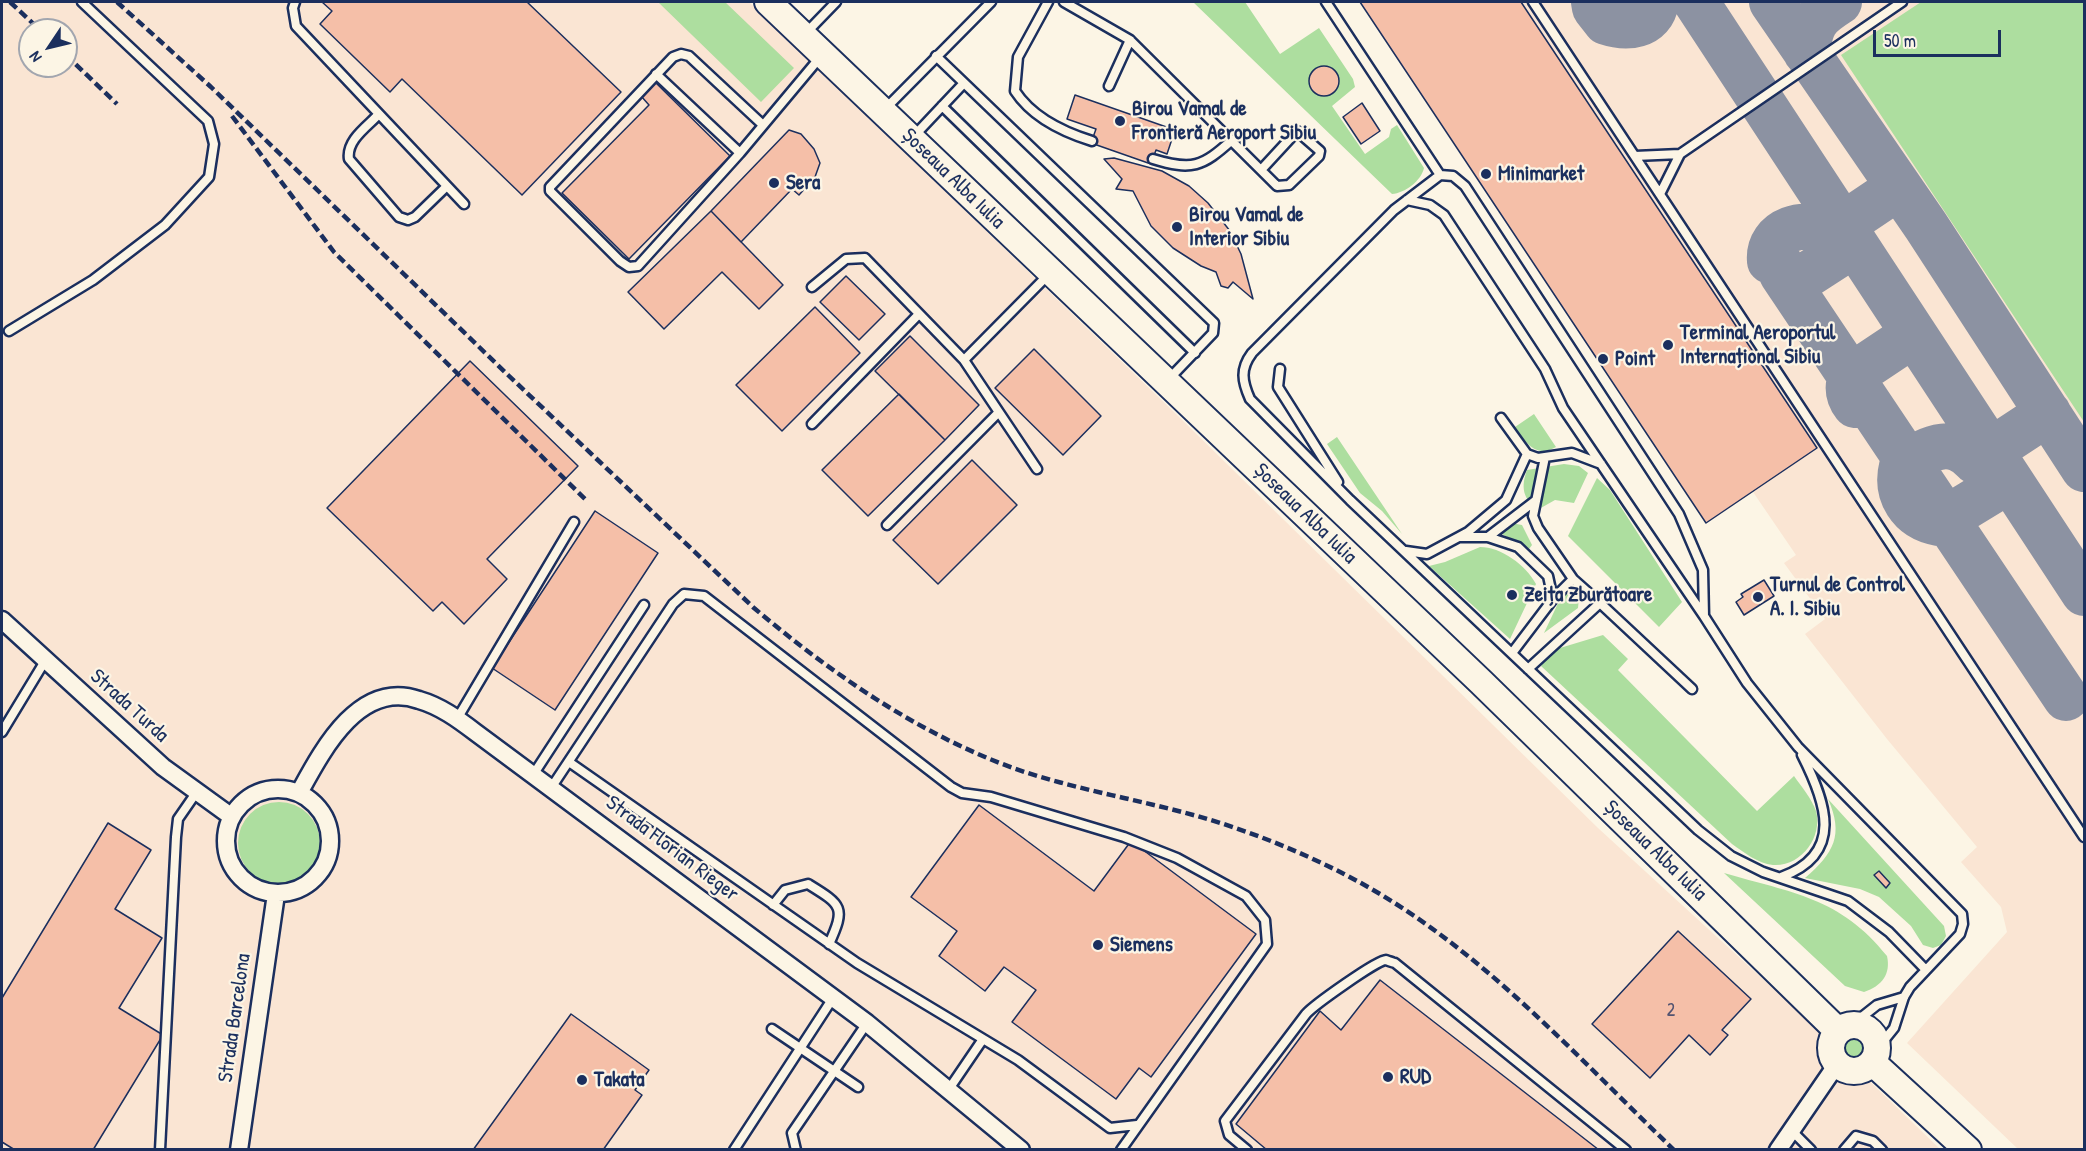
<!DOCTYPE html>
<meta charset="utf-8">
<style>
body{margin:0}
#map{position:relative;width:2086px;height:1151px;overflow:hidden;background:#fcf5e5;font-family:"Patrick Hand",sans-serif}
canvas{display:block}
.frame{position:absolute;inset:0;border:3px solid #1b2f5e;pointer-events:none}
.north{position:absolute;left:18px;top:18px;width:60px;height:60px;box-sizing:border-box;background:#fcf5e5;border:2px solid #a2a6af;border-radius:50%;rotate:235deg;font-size:16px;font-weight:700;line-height:24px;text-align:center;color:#1b2f5e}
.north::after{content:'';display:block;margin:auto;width:21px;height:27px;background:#1b2f5e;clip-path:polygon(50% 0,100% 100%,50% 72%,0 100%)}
.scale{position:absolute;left:1873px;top:30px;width:128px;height:27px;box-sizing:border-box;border:3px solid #1b2f5e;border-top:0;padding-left:8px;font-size:18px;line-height:21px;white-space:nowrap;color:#1b2f5e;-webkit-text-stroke:4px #fcf5e5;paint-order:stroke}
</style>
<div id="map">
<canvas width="2086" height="1151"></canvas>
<div class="frame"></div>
<div class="north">N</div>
<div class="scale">50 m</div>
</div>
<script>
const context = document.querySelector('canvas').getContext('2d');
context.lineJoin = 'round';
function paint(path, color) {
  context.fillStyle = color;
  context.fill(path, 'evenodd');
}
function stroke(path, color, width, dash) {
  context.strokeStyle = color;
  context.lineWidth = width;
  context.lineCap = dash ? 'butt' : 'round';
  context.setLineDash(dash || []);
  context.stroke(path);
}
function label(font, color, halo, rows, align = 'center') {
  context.font = font + ' "Patrick Hand",sans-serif';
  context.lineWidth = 4.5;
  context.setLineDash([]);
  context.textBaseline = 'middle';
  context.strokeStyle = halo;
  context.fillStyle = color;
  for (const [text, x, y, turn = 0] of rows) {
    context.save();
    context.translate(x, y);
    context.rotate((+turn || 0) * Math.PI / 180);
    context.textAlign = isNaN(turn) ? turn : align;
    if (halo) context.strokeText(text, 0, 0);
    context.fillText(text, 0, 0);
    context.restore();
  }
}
const built = new Path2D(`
 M2,2H749L1176,414L1598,828L1777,992L1940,1149L2,1150ZM30,30H66V66H30Z
 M1360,2H2084V1149H2018L1907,1043L2007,932L2001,907L1961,862L1977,847L1887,739L1805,634L1825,619L1784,563L1796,555L1753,492L1706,523Z`);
const green = new Path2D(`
 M658,2H725L794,68L761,102Z
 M1193,2H1245L1280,54L1319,28L1353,79L1355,87L1332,106L1365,154L1389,137L1391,129L1397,125L1424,168C1421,181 1405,193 1392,194Z
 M1921,2H2084V422L1841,55Z
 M1534,414L1556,447C1536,459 1525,442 1515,427Z
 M1337,437L1402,534L1382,511L1360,493L1327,444Z
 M1564,464L1579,466L1588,473L1574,503L1555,500L1539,509C1522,500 1521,486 1527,470Z
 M1597,478L1610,490L1682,602L1659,627L1568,536Z
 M1511,523L1522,525L1532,545L1529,549L1502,534V531Z
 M1480,547C1501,547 1526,565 1536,584L1510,639L1429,566L1445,562Z
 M1571,592L1579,597L1578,608L1544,633L1561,597Z
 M1603,635L1628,659L1618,670L1757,811L1794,776C1801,786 1812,799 1816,811C1823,837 1801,867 1773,865C1757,863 1745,853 1732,844L1541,666L1550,651Z
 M1828,799L1944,926L1946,936L1941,945L1933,948L1923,945L1911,926L1879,897L1860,889L1805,878C1834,853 1844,835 1828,799Z
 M238 843a41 41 0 1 1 82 0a41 41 0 1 1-82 0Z
 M1724,873C1792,893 1840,897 1887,956C1891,974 1882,986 1864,992L1845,986Z
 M1842 1049a11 11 0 1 1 22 0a11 11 0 1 1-22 0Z`);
const taxiway = new Path2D(`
 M1594,2L1595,8L1606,22C1627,29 1652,27 1656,2
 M1696,2L2084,593
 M1772,2L1926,226L2084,469
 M1806,52C1812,23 1814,18 1839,2
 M1855,244L1790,286L1782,274L1779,262L1770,261C1767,229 1807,218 1829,234L1899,187
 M1790,286L2066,698
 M1855,405C1848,396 1847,387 1851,376L1914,334
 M2008,481L1939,523C1910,518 1895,494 1902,466C1926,448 1952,435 1975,461L2048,413`);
const building = new Path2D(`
 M322,2H527L621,92L522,195L402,79L390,92L320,24L332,11Z
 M1360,2H1521L1817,448L1706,523Z
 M1309 81a15 15 0 1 1 30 0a15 15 0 1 1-30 0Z
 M655,82L730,156L629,259L562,193L649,105L641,96Z
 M1075,95L1175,130L1167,154L1156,150L1151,164L1091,143L1096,129L1067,119Z
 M1362,103L1380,131L1361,144L1343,117Z
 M789,130L801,134L814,149L820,163L815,177L799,195L792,189L741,242L711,211Z
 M1114,158L1162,171L1189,186L1208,203L1230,231L1241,254L1253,299L1233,282L1228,288L1221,286L1216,272L1201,266L1173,248L1151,226L1133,191L1116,189L1122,179L1104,159Z
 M711,211L783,285L759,309L722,272L664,329L628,292Z
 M846,276L885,314L859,340L820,302Z
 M815,307L860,353L782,431L736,385Z
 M910,336L979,405L945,440L875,371Z
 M1034,349L1101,416L1063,455L995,388Z
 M470,361L578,466L487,559L507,579L464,624L442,602L433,611L327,508Z
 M899,394L945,440L868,516L822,470Z
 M972,460L1017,505L938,584L893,540Z
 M595,511L658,553L555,710L492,668Z
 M1764,580L1774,596L1744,615L1736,602L1743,597L1741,594Z
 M979,805L1094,891L1131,841L1256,934L1151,1077L1139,1068L1116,1099L1012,1022L1036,990L1004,967L985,991L939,956L957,931L911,897Z
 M108,823L151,850L115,909L162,938L119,1008L163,1035L93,1150H15L2,1142V998Z
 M1879,871L1890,883L1886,888L1874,875Z
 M1678,931L1751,999L1722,1030L1728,1035L1710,1055L1689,1035L1650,1078L1592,1024Z
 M1380,980L1599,1150H1267L1236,1124L1320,1011L1341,1030Z
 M571,1014L649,1070L635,1090L642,1095L603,1150H473Z`);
const lane = new Path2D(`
 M295,2L293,8L296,26L464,204
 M1048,2L1018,57L1015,91C1032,117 1063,132 1092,141
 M1064,2L1130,40L1277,186L1289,185L1319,156L1320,151L1297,131L1261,170
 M1326,2L1440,175
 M1533,2L2084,837
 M805,34L836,2
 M936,56L1214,323L1213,333L1167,381
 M656,74L740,153L822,55
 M1109,86L1130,40
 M942,106L1195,353
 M885,109L991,2
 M379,114C368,126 346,140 349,159L399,217L408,220L415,217L447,186
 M914,136L964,83
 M740,153L638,266L629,267L620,261L550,191V187L673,57L681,54L689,56L763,125
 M1635,156L1680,154
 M1153,159C1192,171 1202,167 1232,140
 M1660,194L1680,154L1902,2
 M1407,200L1430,205L1444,215L1545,369L1563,408L1704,616
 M812,287L846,259L865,258L964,360L1037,469
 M9,331L93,280L165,225L209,177L214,144L208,121L82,2
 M964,360L1050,273
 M1280,369L1278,387L1338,482
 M1501,418L1527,454L1538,458L1572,453L1601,464
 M812,424L919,314
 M1545,457L1533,516L1538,528L1573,579
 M887,525L997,414
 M1459,537H1488L1518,547L1548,576L1553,599
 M1488,537L1535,501
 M1406,551L1427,554L1468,532L1506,500L1527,454
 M1600,603L1692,689
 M1512,653L1553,599L1573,579L1600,603L1528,669
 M457,719L574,522
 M2,732L45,661
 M569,762L857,963L1018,1060L1110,1128L1137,1125
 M533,775L644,605
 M551,788L673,604L684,594L704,596L951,787L962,793L991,797L1124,837L1177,858L1246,896L1265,920L1267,944L1121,1150
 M1781,877C1845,854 1826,802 1802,755
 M773,905L785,890L808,884C842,905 846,907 829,944
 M1853,1024L1877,1005L1904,997
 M772,1029L858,1087
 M1877,1049L1894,1028L1904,997L1910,987L1960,934L1963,924L1962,914L1798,747L1747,683L1704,616L1703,570L1679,514L1465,186L1453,176L1440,175L1394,210L1252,353C1240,369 1242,381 1250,399L1350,500L1698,830L1731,856L1763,872L1848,901L1889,932L1926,970
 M949,1089L983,1039
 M1791,1130L1811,1150
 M160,1150L176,837L178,819L196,793
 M734,1150L833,998
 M796,1150L792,1133L867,1023
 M1247,1150L1229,1135L1225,1121L1306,1014C1314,1005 1377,960 1386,960C1386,960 1394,963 1395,963L1626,1150
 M1844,1150L1856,1136L1873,1141L1882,1150`);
const street = new Path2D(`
 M2,620L163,767L232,817
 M226 841a52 52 0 1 1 104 0a52 52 0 1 1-104 0Z
 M299,793C322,751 359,679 419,700C440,706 458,719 475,732L867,1023L1021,1150
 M239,1150L276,894
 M1778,1150L1837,1064`);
const primary = new Path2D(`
 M768,2L1481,682L1838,1031
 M1831 1048a23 23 0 1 1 46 0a23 23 0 1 1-46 0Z
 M1872,1062L1968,1150`);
const rail = new Path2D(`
 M10,2L40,30
 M117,2L211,87L508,375L754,608C831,673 917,733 1013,768C1073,789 1136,799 1197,816C1247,830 1299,851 1344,874C1473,940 1571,1051 1674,1150
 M66,55L117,104
 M232,116L334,252L586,500`);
const markers = [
 [1120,121,6,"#1b2f5e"],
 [1486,174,6,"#1b2f5e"],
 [774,183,6,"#1b2f5e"],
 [1177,227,6,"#1b2f5e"],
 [1668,345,6,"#1b2f5e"],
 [1603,359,6,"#1b2f5e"],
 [1512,595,6,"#1b2f5e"],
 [1758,597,6,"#1b2f5e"],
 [1098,945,6,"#1b2f5e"],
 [1388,1077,6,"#1b2f5e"],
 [582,1080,6,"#1b2f5e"]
];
const numberNames = [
 ["2",1671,1011]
];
const poiNames = [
 ["Birou Vamal de",1132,109],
 ["Frontieră Aeroport Sibiu",1132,133],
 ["Minimarket",1498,174],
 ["Sera",786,183],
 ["Birou Vamal de",1189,215],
 ["Interior Sibiu",1189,239],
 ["Terminal Aeroportul",1680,333],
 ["Internațional Sibiu",1680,357],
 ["Point",1615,359],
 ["Turnul de Control",1770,585],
 ["A. I. Sibiu",1770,609],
 ["Zeița Zburătoare",1524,595],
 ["Siemens",1110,945],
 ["RUD",1400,1077],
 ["Takata",594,1080]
];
const streetNames = [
 ["Șoseaua Alba Iulia",953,179,44],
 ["Șoseaua Alba Iulia",1305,514,44],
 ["Strada Turda",129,706,42],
 ["Strada Florian Rieger",672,849,37],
 ["Șoseaua Alba Iulia",1655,851,44],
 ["Strada Barcelona",235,1018,-82]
];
paint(built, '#fae5d3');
paint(green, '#adde9f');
stroke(taxiway, '#8c92a2', 46);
paint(building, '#f5bfa8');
stroke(building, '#1b2f5e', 1.5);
stroke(lane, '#1b2f5e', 13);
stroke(street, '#1b2f5e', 21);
stroke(primary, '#1b2f5e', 30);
stroke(lane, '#fcf5e5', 8);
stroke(street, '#fcf5e5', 16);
stroke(primary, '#fcf5e5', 26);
stroke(rail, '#1b2f5e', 4.5, [9, 4.5]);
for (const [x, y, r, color] of markers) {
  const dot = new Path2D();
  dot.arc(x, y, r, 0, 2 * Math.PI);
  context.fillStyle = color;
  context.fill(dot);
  stroke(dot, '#fcf5e5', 2);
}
label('18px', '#525370', null, numberNames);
label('bold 21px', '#1b2f5e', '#fcf5e5', poiNames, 'left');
label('21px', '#1b2f5e', '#fcf5e5', streetNames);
</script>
